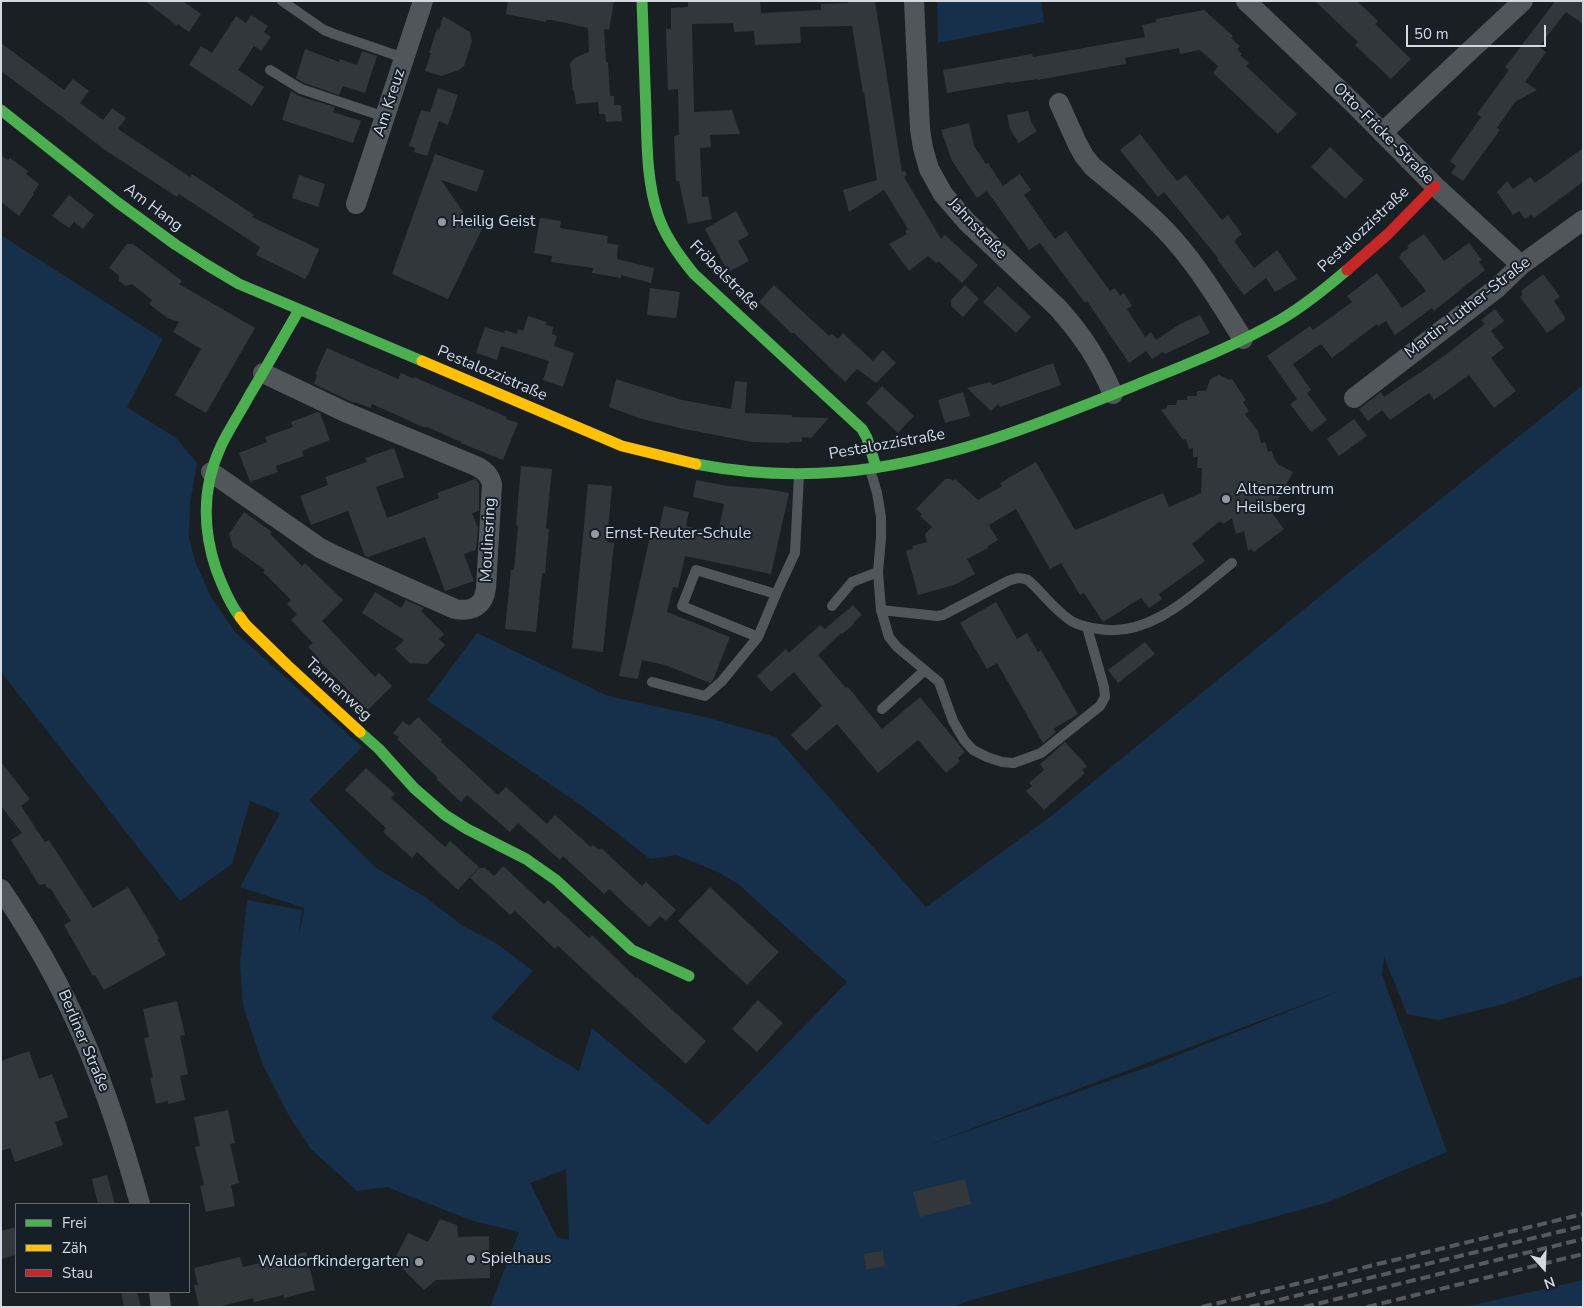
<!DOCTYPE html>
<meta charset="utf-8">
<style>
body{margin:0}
#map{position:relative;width:1584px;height:1308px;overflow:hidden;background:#1a1f24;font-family:"Nunito Sans",sans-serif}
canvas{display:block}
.frame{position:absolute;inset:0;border:2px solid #d3d9e0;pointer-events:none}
.legend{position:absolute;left:15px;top:1203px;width:175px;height:90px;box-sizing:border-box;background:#161e28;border:1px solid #626972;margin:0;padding:6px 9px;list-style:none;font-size:15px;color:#d3d9e0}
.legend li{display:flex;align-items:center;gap:10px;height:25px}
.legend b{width:25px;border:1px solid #626972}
.north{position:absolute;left:1519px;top:1243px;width:50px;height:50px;-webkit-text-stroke:4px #161e28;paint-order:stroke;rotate:160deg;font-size:14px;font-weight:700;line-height:20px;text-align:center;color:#d3d9e0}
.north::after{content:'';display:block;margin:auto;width:18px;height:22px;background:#d3d9e0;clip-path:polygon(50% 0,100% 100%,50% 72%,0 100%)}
.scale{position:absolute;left:1406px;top:25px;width:140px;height:22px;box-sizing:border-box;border:2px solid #d3d9e0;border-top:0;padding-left:6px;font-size:15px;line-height:18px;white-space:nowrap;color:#d3d9e0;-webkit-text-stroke:4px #161e28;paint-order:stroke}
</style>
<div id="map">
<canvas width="1584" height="1308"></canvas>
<div class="frame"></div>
<ul class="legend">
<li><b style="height:6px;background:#4caf50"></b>Frei</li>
<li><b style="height:6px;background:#ffc107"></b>Zäh</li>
<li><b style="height:6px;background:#c62828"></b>Stau</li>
</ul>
<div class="north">N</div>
<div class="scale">50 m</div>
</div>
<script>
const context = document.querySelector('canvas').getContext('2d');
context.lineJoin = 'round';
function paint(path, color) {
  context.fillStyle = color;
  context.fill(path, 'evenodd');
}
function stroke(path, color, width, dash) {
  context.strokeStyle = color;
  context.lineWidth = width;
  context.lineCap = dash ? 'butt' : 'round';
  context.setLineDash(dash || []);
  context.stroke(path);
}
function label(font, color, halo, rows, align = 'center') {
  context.font = font + ' "Nunito Sans",sans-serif';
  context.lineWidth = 4;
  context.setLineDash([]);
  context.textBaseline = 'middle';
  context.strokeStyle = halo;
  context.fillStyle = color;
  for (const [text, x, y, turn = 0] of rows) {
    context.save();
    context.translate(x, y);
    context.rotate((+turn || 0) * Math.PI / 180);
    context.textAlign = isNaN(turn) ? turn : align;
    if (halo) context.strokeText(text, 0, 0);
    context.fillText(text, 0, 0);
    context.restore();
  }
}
const green = new Path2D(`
 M937,1H1041L1044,22L938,43Z
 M1,235L163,339L127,407L176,438L197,463L190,504L189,538L195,561L211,597L235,632L362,747L309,800L376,868L425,897L463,926L496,943L533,971L491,1018L579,1071L592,1028L708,1125L847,982L738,884L718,872L676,855L650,859L585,808L427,700L477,633L608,696L705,717L776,737L926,907L1050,817L1357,566L1583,385V975L1504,1004L1438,1020L1407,1014L1384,957L1382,975L1447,1152L1329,1202L968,1301L953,1307H490L519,1232L473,1221L387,1187L357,1191L311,1149L289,1116L262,1063L243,1006L240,964L247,900L302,910L298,941L304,908L240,887L280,813L250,801L232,864L180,901L1,672ZM1345,989L1148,1067L920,1148ZM566,1169L569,1240L557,1237L530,1183Z
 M1583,1280V1307H1464Z`);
const building = new Path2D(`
 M145,1H183L201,14L189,32L178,24L177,26Z
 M508,1H614L609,30L604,29L606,62H608L610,96H614V105H621L622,121L606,122L605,114H599L598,102L576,104L574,91H573L570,63L576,57L589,52L588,28L552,20H546V22L506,14Z
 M688,1H760L761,13L821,10V4L848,3V1H875L902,172L905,171L907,175L904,177L941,239L945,235L978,265L962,283L938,261L936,263L928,256L909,271L889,244L907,234L905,231L908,229L884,190L849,212L843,190L877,180L864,92L863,93L852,26L800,27L801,43L755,45L754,31L734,32L733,23L692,24L694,112L732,110L740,134L710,135L711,147L700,148L702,197L708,196L712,219L688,224L679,181H676L674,136L679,135L678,89L668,90L666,29H671V8L688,7Z
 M1315,1H1357L1378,21L1375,24L1411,59L1391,79L1355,45L1358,42Z
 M1551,1H1583V24L1566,12L1552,30L1539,47L1546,52L1525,82L1537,90L1515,102L1497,128L1500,130L1463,181L1451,173L1456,166L1450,161L1481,117L1477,114L1509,70L1505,67L1554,3Z
 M1204,10L1233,36L1231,38L1240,46L1237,49L1242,54L1240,55L1249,63L1246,66L1297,114L1278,134L1213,73L1218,66L1200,50L1180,54L1179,48L1125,58L1126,64L1037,80V79L1011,83V82L947,93L943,70L1032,54L1033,57L1145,37L1142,25L1156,22V19Z
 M251,15L268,26L264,32L271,37L261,51L254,46L238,70L264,87L252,106L189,65L201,46L212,53L236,16L246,23Z
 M443,16L470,32L472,41L464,66L459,70L441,76L425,71L431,53H429L437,29L439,30Z
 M1,43L64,90L73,79L89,91L80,103L103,120L112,108L126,118L118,129L190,177L192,174L254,215L252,217L319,249L308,275H307L305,279L256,255L260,247L179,194L177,197L105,150L66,120L1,71Z
 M305,49L339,62L340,59L357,65L362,51L377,56L365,93L343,86L339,95L304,83L296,78Z
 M438,88L458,95L448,125L439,121L427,156L414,152L415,148L409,146L421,110L430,112Z
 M291,91L299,96L335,107L333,112L361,121L353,143L282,120Z
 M1028,111L1031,122L1037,131L1019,143L1010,129L1007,115Z
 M969,123L974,146L986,164L988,163L1003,186L1020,174L1031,190L1024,195L1055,239L1066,231L1110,291L1115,288L1120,296L1124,293L1132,306L1127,309L1145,337L1151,332L1156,340L1180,324L1200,315L1210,333L1165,354L1163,352L1152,359L1146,351L1129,363L1087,301L1085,303L1040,243L1029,250L987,191L977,198L952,161L941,130Z
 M1140,134L1177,181L1186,175L1222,220L1228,215L1242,234L1234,241L1254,268L1277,250L1297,279L1275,292L1266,278L1244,295L1217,259L1218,258L1164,192L1158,197L1120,150Z
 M1330,147L1364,180L1345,199L1311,167Z
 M1583,148V182L1534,218L1531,215L1525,219L1519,211L1513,215L1497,192L1507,181L1513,189L1530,177L1535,183Z
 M435,154L484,171L477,192L441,180L464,213L465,218L483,227L448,299L392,274Z
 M1,155L8,160L10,158L28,171L26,174L39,184L33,193L34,194L19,216L1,202Z
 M299,175L325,184L318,207L292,198Z
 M69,195L94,215L83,229L74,222L69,228L52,216Z
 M736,211L749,235L738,241L749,261L728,272L705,229Z
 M540,218L561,221L560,228L608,236L607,243L618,245L617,259L654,268L651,283L621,275V278L592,273L593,268L551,262L552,256L534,253Z
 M1424,234L1444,261L1469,243L1482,260L1479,262L1485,270L1434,311L1432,308L1395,335L1386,321L1378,326L1377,324L1332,358L1321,344L1293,364L1311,390L1307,393L1327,420L1311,432L1290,404L1297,399L1267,356L1310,326L1313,330L1352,302L1347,296L1377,273L1402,308L1426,291L1399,257L1401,256L1400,254L1409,248L1407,246Z
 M127,244H133L182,281L179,284L255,328L206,413L175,395L201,349L173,332L179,322L167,318L149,304L152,300L132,284L126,286L119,281V275L109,268Z
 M1543,274L1560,297L1554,301L1566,319L1547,333L1520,297L1523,294L1521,291Z
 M774,285L829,336L832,334L838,339L843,333L873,361L883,350L896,363L876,383L857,369L845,382L794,333H791L759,302Z
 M965,285L979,299L963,317L951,306V300Z
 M998,286L1031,317L1016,333L983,302Z
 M650,288L680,292L676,318L647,315Z
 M1495,309L1504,321L1491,331L1504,348L1491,358L1516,391L1494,408L1469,375L1434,400L1429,393L1390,420L1382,410L1368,421L1359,409L1381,392L1384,397L1444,356L1485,324L1481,320Z
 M528,316L547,322L546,325L553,327L552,334L557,336L554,346L574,353L563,387L543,380L549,361L501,346L497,360L476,353L485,327L504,333L505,330L517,334L518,329L523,331Z
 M327,348L398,379L401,373L414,379V377L507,417L506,419L518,423L503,460L461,443V442L427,427H423L372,404L370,408L355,402L354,403L314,384L317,375L315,374Z
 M1053,363L1061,385L1000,407L998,404L991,411L967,388L990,382L993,385Z
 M1219,375L1230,380L1232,379L1246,400L1243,402L1249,411L1245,414L1258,431L1261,443L1265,442L1268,452L1272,451L1274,458L1279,465L1293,472L1271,512L1284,529L1254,552L1251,549L1248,551L1244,531L1236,534L1232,518L1223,524L1220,521L1192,544L1205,561L1159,594L1162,599L1149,608L1141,598L1103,622L1084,593L1080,595L1061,563L1050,569L1016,509L989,525L998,540L988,546V548L967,559L975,574L954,585L918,595L906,551L913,549L912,546L927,542L925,534L932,527L920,516L922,514L916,509L945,479H951L953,481L955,479L978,500L1002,486L1000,483L1036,462L1075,530L1163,493L1169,507L1201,493L1202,468H1197L1198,457H1193V448L1189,449L1186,439L1183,440L1161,410L1167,408V405H1176L1177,400H1187V396H1197V391H1206L1210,380L1214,377Z
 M616,379L682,400L731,409L735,381L747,382L745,413L792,415V417L827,418L828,419L811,438L802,437V442H790V443L752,442L684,429L642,419L609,407Z
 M882,386L914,416L898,433L866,403Z
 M963,392L970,416L945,423L938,400Z
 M317,412L320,413L330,440L302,451L304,456L276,466L278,472L250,482L239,453L267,442L265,437L293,427L291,422Z
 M1354,419L1367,436L1339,456L1327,439Z
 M394,448L404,477L376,487L387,518L439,498L437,493L475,479L479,483V511L472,513L478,528L476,550L464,554L474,581L445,591L425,537L368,557L365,556L348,511L311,525L300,496L328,485L325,477L367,462L365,458Z
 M521,466L552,469L546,528L549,529L545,573H542L536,632L505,629L511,570H514L518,526L516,525Z
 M696,480L728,486L767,489L789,493L771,574L685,556L678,588L673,587L667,612L730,637L713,680L710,683L665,665L642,660L638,679L619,676L650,536L657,538L664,506L689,512L686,526L718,533L724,504L693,497Z
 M588,484L612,486L607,542L614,543L603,652L572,648Z
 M244,512L272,532L270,534L302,566L305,563L343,600L322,621L375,677L379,673L392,686L368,710L318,660L319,658L308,647L313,643L291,620L297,614L287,604L291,600L263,572L265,570L233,547L229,534Z
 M375,592L401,608L406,600L424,608L421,611L444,634L439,639L445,645L427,664L410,663L395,649L404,640L362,613Z
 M996,602L1017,639L1027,633L1038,652L1041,650L1078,714L1053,729L1056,732L1043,743L997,663L987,669L960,623Z
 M853,605L862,615L853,623L854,624L842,634L841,633L818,655L846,688L848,687L882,729L920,697L965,752L958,758L960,761L946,773L918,740L878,773L837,724L806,751L791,735L822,706L794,672L771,692L757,676L786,649L789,653L820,625L825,629Z
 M1145,642L1155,654L1118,683L1108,670Z
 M418,717L442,740L441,742L498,795L506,787L547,824L555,815L591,847L593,845L599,850L601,848L642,886L646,882L676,910L666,921L660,916L649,927L609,889L604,894L563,856L560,860L518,823L510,832L467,795L461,802L436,779L438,778L397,739L399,737L393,733L403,721L409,726Z
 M1065,742L1087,766L1082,770L1085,773L1044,810L1026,791L1032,786L1029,783L1044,770L1040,764Z
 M1,762L30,799L21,806L45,842L49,840L93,908L128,887L159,938L157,939L166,955L104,990L95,975L93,976L64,925L71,921L50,888L48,889L45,884L39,885L11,840L22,833L1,806Z
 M366,768L395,794L391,798L445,847L450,841L479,867L458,890L417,852L412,858L383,832L386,828L345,790Z
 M503,866L544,904L548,900L589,938L592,935L636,978L637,977L706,1041L686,1064L558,946L555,949L515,911L510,915L470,878L479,868H485L494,876Z
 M710,887L779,952L747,985L678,921Z
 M758,1000L783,1023L757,1052L732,1029Z
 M177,1001L185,1035L180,1036L188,1074L180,1076L185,1100L168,1104V1101L156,1104L150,1078L153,1077L144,1038L149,1037L143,1009Z
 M29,1051L39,1079L52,1074L68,1117L55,1122L63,1145L15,1162L10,1148L1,1151V1061Z
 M228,1110L235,1143L230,1144L239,1183L231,1185L235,1206L206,1212L200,1186L204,1185L195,1147L200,1146L194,1117Z
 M107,1175L115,1204H98L92,1179Z
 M965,1179L971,1204L920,1217L913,1192Z
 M440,1219L457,1225L458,1237L489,1236L490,1278L436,1280L424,1290L394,1260L408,1233L428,1242Z
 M16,1227V1255L1,1259V1231Z
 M883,1251L885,1266L866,1270L864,1254Z
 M306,1252L315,1290L284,1298V1295L254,1302L253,1298L218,1307H199L194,1285H198L194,1268L240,1257L243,1267Z
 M121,1292H137L141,1307H124Z`);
const lane = new Path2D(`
 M282,1L324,30L334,34L404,58
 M270,70L301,89L385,117
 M870,469L877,493L881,517V538L878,572L881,610L937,616L943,615L1008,581C1016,578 1020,577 1028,580C1043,593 1056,612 1073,622C1081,626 1090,628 1099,629C1151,638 1194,593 1232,563
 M776,594L758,637L682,606L696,570L776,594L795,553L799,475
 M832,606L852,582L878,572
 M881,610L889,637L897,647L939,682L953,721L964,740L973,750L987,757L1002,762L1014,763L1041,753L1100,706L1105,697L1104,687L1087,627
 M652,682L705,696L722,681L758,637
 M882,709L925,670`);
const street = new Path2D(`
 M914,1L920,129L923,148L929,169L943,194L967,222L1058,308C1083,336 1098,359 1113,394
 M1246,1L1353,103L1435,186L1521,265
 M1059,103L1077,143L1084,156L1093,167C1117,187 1143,207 1165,230C1196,262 1219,302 1243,339
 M1382,133L1523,1
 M356,204L423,1
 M1354,398L1497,288L1521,265L1583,220
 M211,472L320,548L336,556L455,609C472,612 484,606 486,588L492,484C489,474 484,470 476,466L345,412L263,373
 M1,889C28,929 53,971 73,1015C102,1076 122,1139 140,1204
 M159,1292L161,1307`);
const fast = new Path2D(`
 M642,1C643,38 645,75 646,112C647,146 647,183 658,215C665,237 680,257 694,274L862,429L867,438L876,467
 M1,110L117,202L176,245L207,265L239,284L422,361
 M696,464C743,473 791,476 839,472C941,464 1042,423 1136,385C1185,365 1235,346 1280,320C1304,306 1326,288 1347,270
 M240,617C229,603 222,585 216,569C202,527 202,487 221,446C229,429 240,413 249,396C266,368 282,339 299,310
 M360,732L379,749L414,788L445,815L467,829L526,859L556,880L632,950L689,976`);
const slow = new Path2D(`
 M422,361L622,446L696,464
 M240,617L246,625L287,665L360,732`);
const jam = new Path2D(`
 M1347,270L1388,234L1435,186`);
const rail = new Path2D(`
 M1202,1307L1583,1214
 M1250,1307L1583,1226
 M1304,1307L1583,1239
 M1367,1307L1583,1254`);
const markers = [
 [442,222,5,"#92989e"],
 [1226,499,5,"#92989e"],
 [595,534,5,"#92989e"],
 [471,1259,5,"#92989e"],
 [419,1262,5,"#92989e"]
];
const streetNames = [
 ["Am Kreuz",390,103,-72],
 ["Otto-Fricke-Straße",1383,134,45],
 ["Am Hang",153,208,37],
 ["Jahnstraße",977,229,46],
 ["Pestalozzistraße",1364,230,-43],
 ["Fröbelstraße",724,276,45],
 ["Martin-Luther-Straße",1468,308,-38],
 ["Pestalozzistraße",492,374,23],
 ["Pestalozzistraße",887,445,-10],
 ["Moulinsring",489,540,-87],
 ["Tannenweg",338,690,43],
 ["Berliner Straße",83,1041,67]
];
const poiNames = [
 ["Heilig Geist",452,222],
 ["Altenzentrum",1236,490],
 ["Heilsberg",1236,508],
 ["Ernst-Reuter-Schule",605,534],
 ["Spielhaus",481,1259],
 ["Waldorfkindergarten",409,1262,"right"]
];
paint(green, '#162f4a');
paint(building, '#32373b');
stroke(lane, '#51565b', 10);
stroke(street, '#51565b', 20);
stroke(fast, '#4caf50', 11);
stroke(slow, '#ffc107', 11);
stroke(jam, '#c62828', 11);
stroke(rail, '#565a60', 4, [10, 5]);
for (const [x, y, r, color] of markers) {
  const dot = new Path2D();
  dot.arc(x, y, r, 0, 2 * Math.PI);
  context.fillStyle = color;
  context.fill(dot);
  stroke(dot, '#161e28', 2);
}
label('16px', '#d3d9e0', '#161e28', streetNames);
label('16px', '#d3d9e0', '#161e28', poiNames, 'left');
</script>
